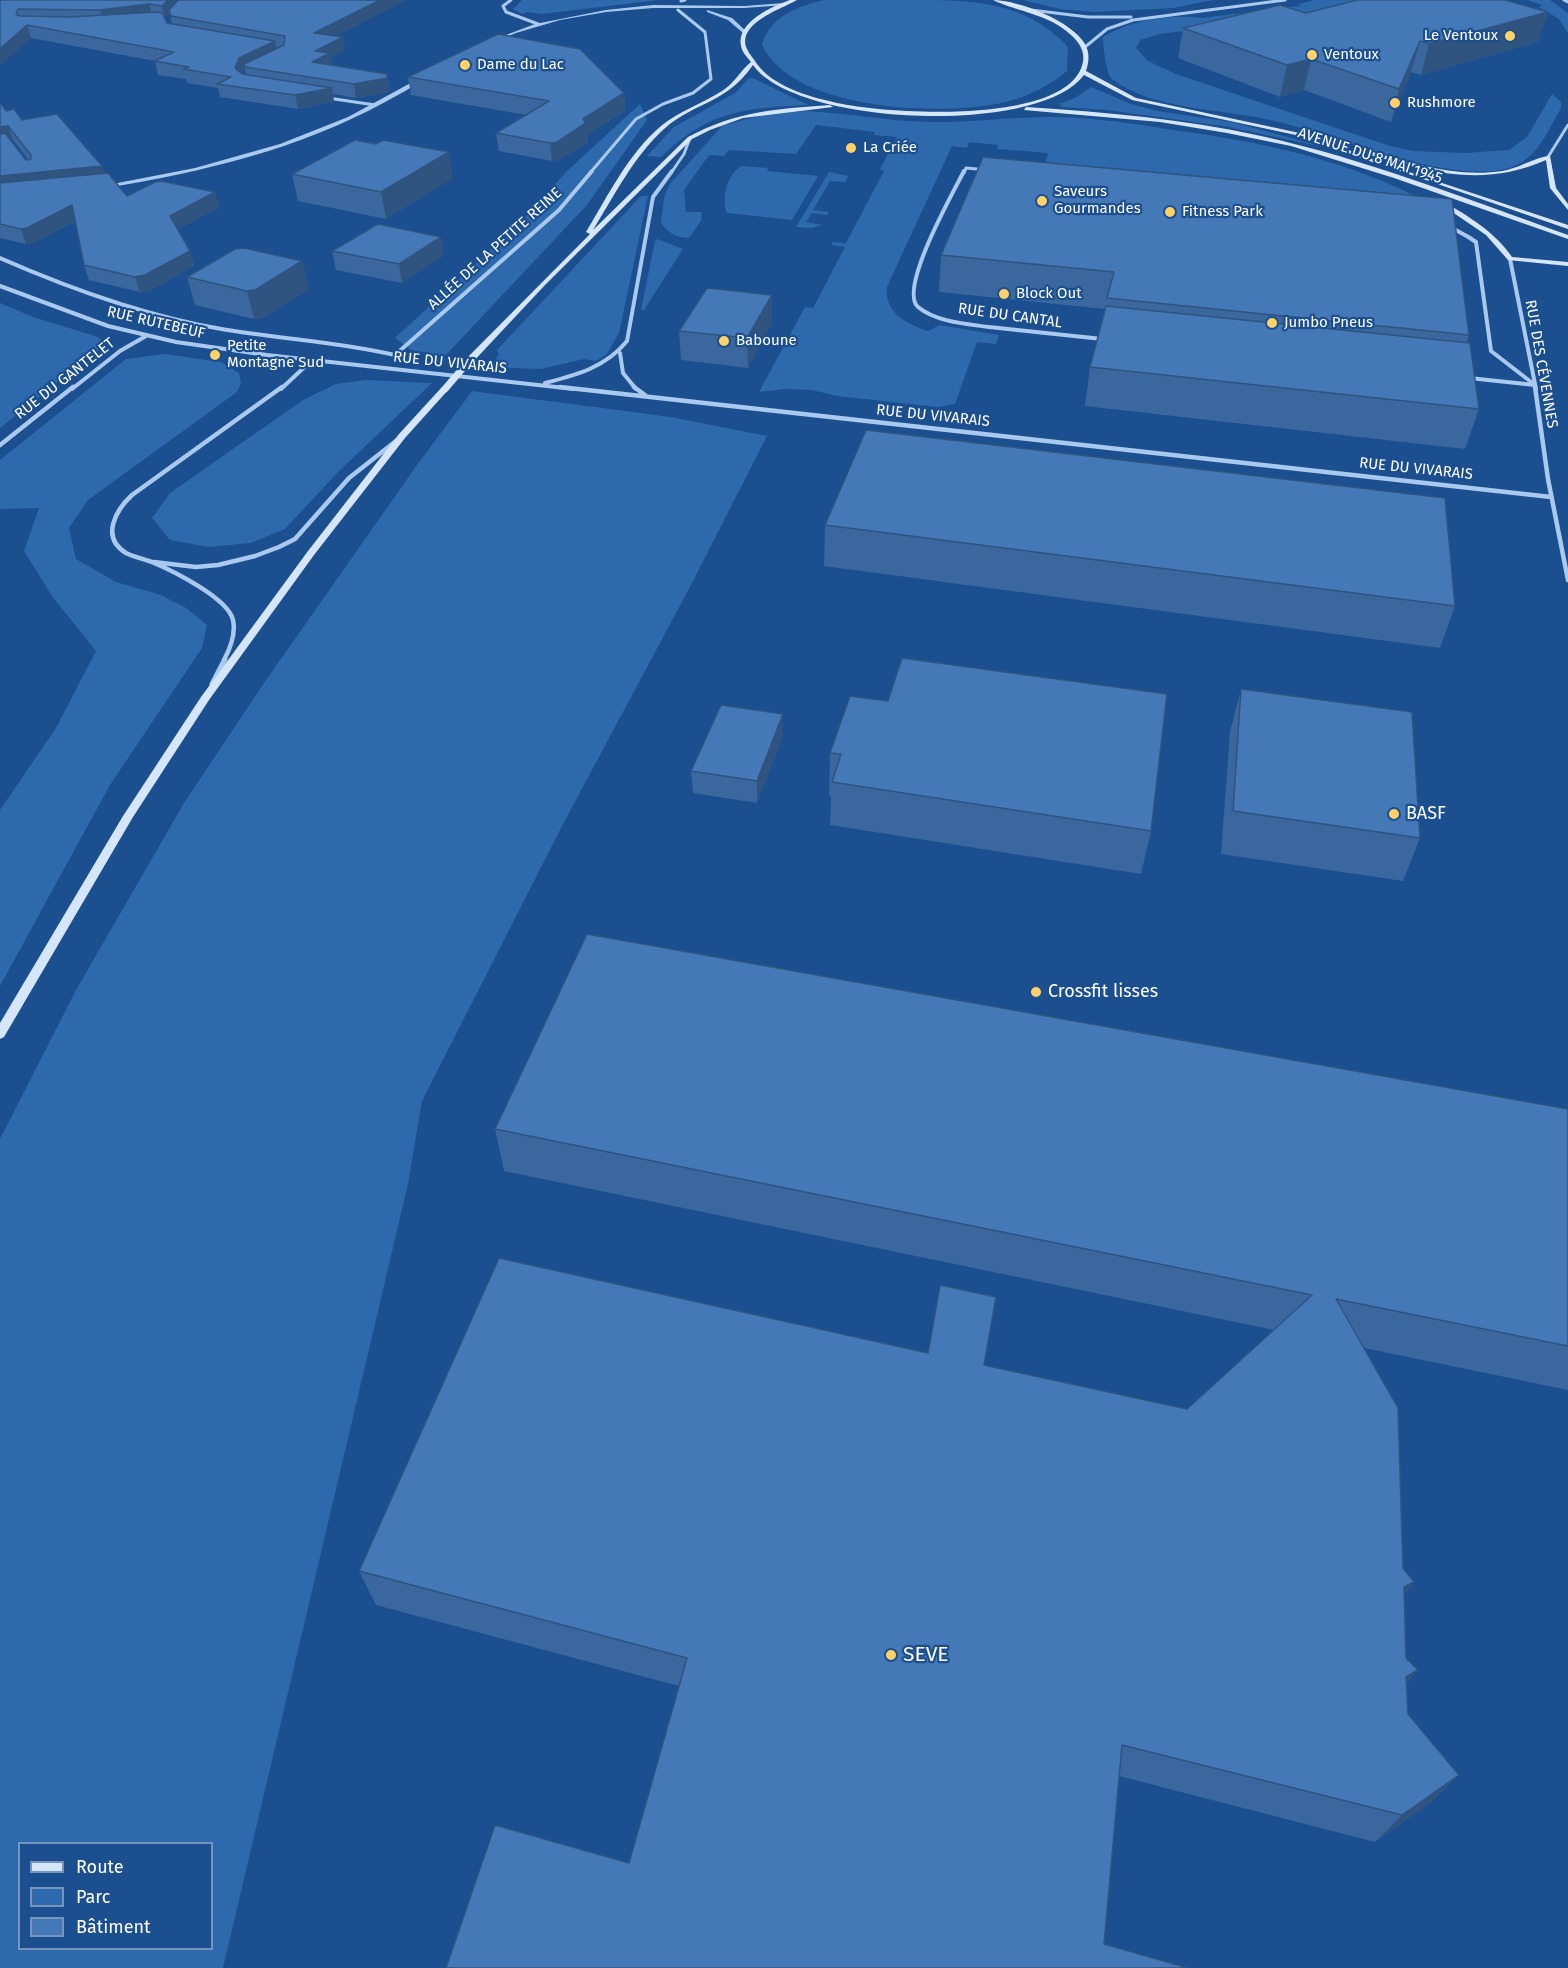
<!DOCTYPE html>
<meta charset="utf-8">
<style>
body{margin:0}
#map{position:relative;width:1568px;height:1968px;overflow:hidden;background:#1b4f8f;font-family:"Fira Sans",sans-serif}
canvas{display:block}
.legend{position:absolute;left:18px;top:1842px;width:195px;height:108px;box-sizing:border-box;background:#1b4f8f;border:2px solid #7695bc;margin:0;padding:8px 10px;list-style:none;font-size:18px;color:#fff}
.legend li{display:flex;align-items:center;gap:12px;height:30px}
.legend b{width:30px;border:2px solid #7695bc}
</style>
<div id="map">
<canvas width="1568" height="1968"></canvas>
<ul class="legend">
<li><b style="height:8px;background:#d6e6fa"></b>Route</li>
<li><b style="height:16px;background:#2e69ad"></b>Parc</li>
<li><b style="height:16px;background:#4478b7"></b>Bâtiment</li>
</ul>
</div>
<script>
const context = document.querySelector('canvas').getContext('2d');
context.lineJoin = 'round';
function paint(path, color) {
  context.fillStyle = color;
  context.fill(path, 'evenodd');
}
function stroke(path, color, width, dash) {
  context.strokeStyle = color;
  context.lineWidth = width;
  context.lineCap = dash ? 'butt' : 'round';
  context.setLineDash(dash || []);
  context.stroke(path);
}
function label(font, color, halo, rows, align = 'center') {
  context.font = font + ' "Fira Sans",sans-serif';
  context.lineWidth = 4.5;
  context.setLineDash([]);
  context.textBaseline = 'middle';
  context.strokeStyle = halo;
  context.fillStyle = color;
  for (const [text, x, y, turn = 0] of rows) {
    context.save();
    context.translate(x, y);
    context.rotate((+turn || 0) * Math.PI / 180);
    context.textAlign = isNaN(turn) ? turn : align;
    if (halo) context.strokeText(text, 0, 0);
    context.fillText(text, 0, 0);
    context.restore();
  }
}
const green = new Path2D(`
 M522,0H658L542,14L527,12L522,14L513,9Z
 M824,0C853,0 882,0 911,0C970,0 1025,0 1068,47L1067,71C1049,86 1029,96 1006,102C945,117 790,111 762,44C771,16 798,6 824,0Z
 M1022,0H1213L1173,8L1094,12L1060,9Z
 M1314,0H1433L1160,34L1140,40L1136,48L1148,61L1176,74L1390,146L1413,151L1465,153L1509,150L1527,137L1552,94L1561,102V108C1546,134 1536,162 1505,169C1442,183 1335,134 1270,120C1222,109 1152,110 1112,79C1106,75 1103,45 1103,37C1130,20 1171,14 1202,18L1300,6L1299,4Z
 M1527,0H1550L1568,13V33L1559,19L1539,7L1542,5Z
 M749,78H753L808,105C745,108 708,111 661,157L647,156L674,127L735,93Z
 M1091,87L1131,104L1157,111L1231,122L1333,149L1224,126L1107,110L1062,107L1059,104L1075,98Z
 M640,104L647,120L587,205L445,356L411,350L395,338L521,222L566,172Z
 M806,111C847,113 887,121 928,122C979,123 1028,114 1079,118C1110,120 1142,125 1174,130C1276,144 1365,164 1454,217L1443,220L1045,164L1048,153L997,149L998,145L969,142L967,148L952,146L887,287C884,313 907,324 928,331L940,325L999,335L996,344L977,342L955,404L937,407L837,396L812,390L785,389L759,392L805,307L813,308L845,247L831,245L833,242L846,243L884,171L880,169L897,137L874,135L875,132L816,125L796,154L729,150L724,156L709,155L684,190L686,212H702L701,221L689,238C676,238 669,233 661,223L664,198L669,185L722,126L765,114Z
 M742,166L768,168L767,171L818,176L792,220L727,213C721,199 727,173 742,166Z
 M829,172L848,176L845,182L830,181L813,210L829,212L827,215L812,213L806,222L822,225L811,228L796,227Z
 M641,196H648L619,333L607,354L596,361L584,359L541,369L488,367L499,355L497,350Z
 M657,239L683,249L644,310H641L655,241Z
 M0,303L33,317L98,337L106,344L0,428Z
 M165,354L221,362L239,373L241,382L237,392L88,500L69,528L76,559L116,582L161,595L186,608L207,625L202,648L110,785L0,986V810L56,728L96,651L52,596L24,551L39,508L0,509V460L126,359Z
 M366,380L432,383L338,472L285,529L251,543L209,547L170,540L152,518L170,493L303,400L336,384Z
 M472,391L671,417L767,436L691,585L562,826L422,1101L408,1184L223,1968H0V1139L76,990L184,803L264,683L417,465ZM20,1844H212V1948H20Z`);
const minorFar3 = new Path2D(`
 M511,0L503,6L506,12L538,24
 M1564,0L1568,2
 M681,1L685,0
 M1031,10L1088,17H1131
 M1085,47L1107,29L1133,20L1285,0
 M328,98L375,105
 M1548,157L1568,125
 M590,173L636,119L663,104L693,93L711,79L705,32L678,10
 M671,173L684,154L690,138
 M964,173L966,168L1020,173`);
const minorFar2 = new Path2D(`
 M964,171C953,193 898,289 918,307C936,322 967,324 989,327L1535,385L1491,351L1476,242C1416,199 1298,198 1225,191C1151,184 1077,178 1003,171
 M0,258C73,290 148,317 227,330C283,339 340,342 395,355L559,210L592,171
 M1510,259L1536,389
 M0,286L108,326L176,342L267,355L574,389
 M620,353L623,373L636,389
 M545,383C577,375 606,367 627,341L653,197L672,171
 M72,389L120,351L146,336
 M281,389L312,360`);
const minorFar1 = new Path2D(`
 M560,387L1551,497
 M634,387L645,395
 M1535,387L1548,479L1568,580
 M0,445L73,387
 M154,562L196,567L218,565L255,556L279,547L295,539L349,478L396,441
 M224,660C230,649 236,634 233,620C228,598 173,571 152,562C143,559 134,557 126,553C100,537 116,510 132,495L282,387`);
const minor = new Path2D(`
 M212,684L225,659`);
const tertiary = new Path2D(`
 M784,3L786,5L744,8H653L606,12L560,20L516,33L494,42L490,41L535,24L606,10L653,5L744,6Z
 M707,10L732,18L747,32L743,33L728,20L707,12Z
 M418,79L422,80C412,88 399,94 387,101C300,149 203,172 105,188L102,186L195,168L280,144L348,117Z`);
const secondary = new Path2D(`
 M790,0H797C782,9 736,23 747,49C749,54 754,59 757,64C773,86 807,96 833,102C881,114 1070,127 1083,62C1085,51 1079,42 1071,35C1049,14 1018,12 993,0C1018,0 1072,21 1085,44C1090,53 1089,62 1086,71L1136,98L1309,135L1380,162L1375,163L1305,137L1132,100L1084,75C1039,136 796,126 753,65C726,104 696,101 664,129C634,156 614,196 593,230L688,137C737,111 776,109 830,105L833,107L743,118L710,130L692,139L546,284L471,364H465V360L590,234L586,232C608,196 628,154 661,126C679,111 702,104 722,91C734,84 740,71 751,62C747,57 742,52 741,46C736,22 773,6 790,0Z
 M1026,107C1105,112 1184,119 1261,136C1366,159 1467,199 1568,235V239L1394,178L1291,146L1227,133L1160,122L1024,110Z
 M1369,151C1412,163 1456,178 1502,171C1517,169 1538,156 1550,156L1556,188L1568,204V210L1550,188L1546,160C1483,188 1429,172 1367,154Z
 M1394,167L1568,225V229L1394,169Z
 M1439,201H1443C1469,217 1494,231 1512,257L1568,262V266L1508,260L1486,235L1439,203Z
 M442,387L449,389L405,438L314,555L209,700L133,817L4,1037L0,1039V1023L123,816L201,697L308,551L399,434Z`);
const secondaryBridge = new Path2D(`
 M445,389L468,362`);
const wall = new Path2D(`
 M0,0H406L336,36L345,50L331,57L333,65L387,74L389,92L356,98L333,94L334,102L298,109L220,97L218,88L187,83L186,79L158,75L155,61L31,38ZM170,14L172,24L167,23L164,18ZM245,70L246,75L241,73L242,71Z
 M1548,12L1538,42L1421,75L1411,72L1391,122L1304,90L1280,97L1178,58L1183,28L1306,13Z
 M408,77L624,93L625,111L587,135L588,142L559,160L552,161L499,151L496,133L526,115L411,95Z
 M0,102L6,111L102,166L104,173L127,196L215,192L219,207L178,229L190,251L194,266L149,291L140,292L89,280L84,265L76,221L33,243L26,244L0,238ZM11,140H13L28,159L26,160Z
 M376,144L453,178L386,219L298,201L292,174Z
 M983,157L1469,335L1467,342L1479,409L1465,449L1085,406L1090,367L1105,309L939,292L941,255Z
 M332,251L444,255L402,283L336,270Z
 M187,277L309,289L262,318L254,319L195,305Z
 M772,323L748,368L681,360L679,331Z
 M825,525L1455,606L1440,648L824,566Z
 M1241,689L1420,838L1403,881L1221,854L1230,732Z
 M888,701L1151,831L1141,874L830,825L831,796L829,795L830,753Z
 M783,736L757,803L693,793L691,771Z
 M1568,1109V1390L1364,1348L1403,1568L1414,1582L1404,1595L1408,1714L1459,1775L1430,1803L1375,1842L1119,1776L629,1863L679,1686L376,1605L359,1571L984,1365L1187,1409L1274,1330L504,1171L495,1129Z`);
const shadedWall = new Path2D(`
 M168,0H185L165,18L162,6Z
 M380,0H406L317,46L314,33Z
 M149,4L153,16L104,22L100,10Z
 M1548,12L1538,42L1421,75L1429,44Z
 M27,25L31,38L0,66V49Z
 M343,37L345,50L331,57L333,66L312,62L315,51Z
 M275,41L278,54L244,64L245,70L242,71L238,81L235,68L239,58Z
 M1420,41L1411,72L1391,122L1399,89Z
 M1311,59L1304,90L1280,97L1287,65Z
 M387,74L389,92L356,98L354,84Z
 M332,88L334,102L298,109L295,95Z
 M624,93L625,111L587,135L588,142L559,160L552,161L550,143L583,119Z
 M8,126L13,140L0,143V127Z
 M449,152L453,178L386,219L381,192Z
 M102,166L106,180L0,191V176Z
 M215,192L219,207L174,231L170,216Z
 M72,205L77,220L33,243L26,244L21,229Z
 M441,237L444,255L402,283L399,264Z
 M190,251L194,266L149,291L140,292L135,277Z
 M302,261L309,289L262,318L254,319L247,291Z
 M772,295V323L748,368L747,338Z
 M783,714V736L757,803V781Z
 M1414,1582L1389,1615L1404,1587Z
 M1418,1670L1392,1701L1406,1677Z
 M1459,1775L1430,1803L1375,1842L1402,1815Z`);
const building = new Path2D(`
 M0,0H168L162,6L149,4L100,10L18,9L16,14L20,16L70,17L157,12L162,13L167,23L275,41L239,58L235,68L242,74L332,88L295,95L217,84L231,77L183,69L189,67L154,61L174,52L27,25L0,49Z
 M178,0H380L314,33L343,37L315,51L330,53L312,62L387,74V78L354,84L245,67L244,64L284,45L285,36L171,16L169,10Z
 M1357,0H1505L1548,12L1429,44L1420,41L1399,89L1311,59L1287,65L1183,28L1280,5L1306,13Z
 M498,34L580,49L624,93L583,119L586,123L557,142L550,143L496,133L549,101L408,77Z
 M0,102L6,111L14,109L22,120L57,114L102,166L0,176V134L5,133L26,160L31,159V155L8,126L0,127Z
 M355,140L376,144L383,140L449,152L381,192L292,174Z
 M983,157L1452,199L1469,335L1107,298L1114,272L941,255Z
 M108,173L127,196L155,182L161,181L215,192L170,216L190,251L145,275L135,277L84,265L72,205L27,228L21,229L0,224V183Z
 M378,224L441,237L399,264L332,251Z
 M244,248L302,261L255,290L247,291L187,277L235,249Z
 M707,288L772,295L747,338L679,331Z
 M1106,306L1470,343L1479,409L1090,367Z
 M866,430L1445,498L1455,606L825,525Z
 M902,658L1167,694L1151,831L832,782L841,754L830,753L850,696L888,701Z
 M1241,689L1412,712L1420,838L1233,811Z
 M721,705L783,714L757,781L691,771Z
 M587,934L1568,1109V1346L1336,1299L1398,1408L1403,1568L1414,1582L1404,1587L1406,1658L1418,1670L1406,1677L1408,1714L1459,1775L1402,1815L1122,1745L1104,1944L1188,1968H446L495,1825L629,1863L687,1658L359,1571L499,1258L928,1353L940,1285L996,1297L984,1365L1187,1409L1312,1295L495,1129Z`);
const markers = [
 [1510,36,6,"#ffd166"],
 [1312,55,6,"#ffd166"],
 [465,65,6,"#ffd166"],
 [1395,103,6,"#ffd166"],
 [851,148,6,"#ffd166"],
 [1042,201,6,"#ffd166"],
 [1170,212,6,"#ffd166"],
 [1004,294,6,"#ffd166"],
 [1272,323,6,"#ffd166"],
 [724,341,6,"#ffd166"],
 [215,355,6,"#ffd166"],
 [1394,814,6,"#ffd166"],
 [1036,992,6,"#ffd166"],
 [891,1655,6,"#ffd166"]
];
const farPoinames = [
 ["Le Ventoux",1498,36,"right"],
 ["Ventoux",1324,55],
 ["Dame du Lac",477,65],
 ["Rushmore",1407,103],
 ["La Criée",863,148],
 ["Saveurs",1054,192],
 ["Gourmandes",1054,209],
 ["Fitness Park",1182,212],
 ["Block Out",1016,294],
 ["Jumbo Pneus",1284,323],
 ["Baboune",736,341],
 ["Petite",227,346],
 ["Montagne Sud",227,363]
];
const farStreetnames = [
 ["AVENUE DU 8 MAI 1945",1370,156,18],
 ["ALLÉE DE LA PETITE REINE",495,249,-42],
 ["RUE DU CANTAL",1010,316,8],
 ["RUE RUTEBEUF",156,323,13],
 ["RUE DU VIVARAIS",450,363,6],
 ["RUE DES CÉVENNES",1541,364,80],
 ["RUE DU GANTELET",65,379,-38],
 ["RUE DU VIVARAIS",933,416,6],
 ["RUE DU VIVARAIS",1416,469,6]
];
const poiNames = [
 ["BASF",1406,814],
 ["Crossfit lisses",1048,992]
];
const nearPoinames = [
 ["SEVE",903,1655]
];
paint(green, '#2e69ad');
stroke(minorFar3, '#a9c9ee', 3);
stroke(minorFar2, '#a9c9ee', 4);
stroke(minorFar1, '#a9c9ee', 4.5);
stroke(minor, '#a9c9ee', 5);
paint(tertiary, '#a9c9ee');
paint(secondary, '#d6e6fa');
stroke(secondaryBridge, '#d6e6fa', 7);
paint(wall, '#3a679d');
paint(shadedWall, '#305480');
paint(building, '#4478b7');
stroke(building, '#305480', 1.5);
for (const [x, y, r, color] of markers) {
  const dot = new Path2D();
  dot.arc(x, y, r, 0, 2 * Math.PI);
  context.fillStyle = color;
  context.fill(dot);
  stroke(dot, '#1b4f8f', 2);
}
label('15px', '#fff', '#1b4f8f', farPoinames, 'left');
label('15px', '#fff', '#1b4f8f', farStreetnames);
label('18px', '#fff', '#1b4f8f', poiNames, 'left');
label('21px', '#fff', '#1b4f8f', nearPoinames, 'left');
</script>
